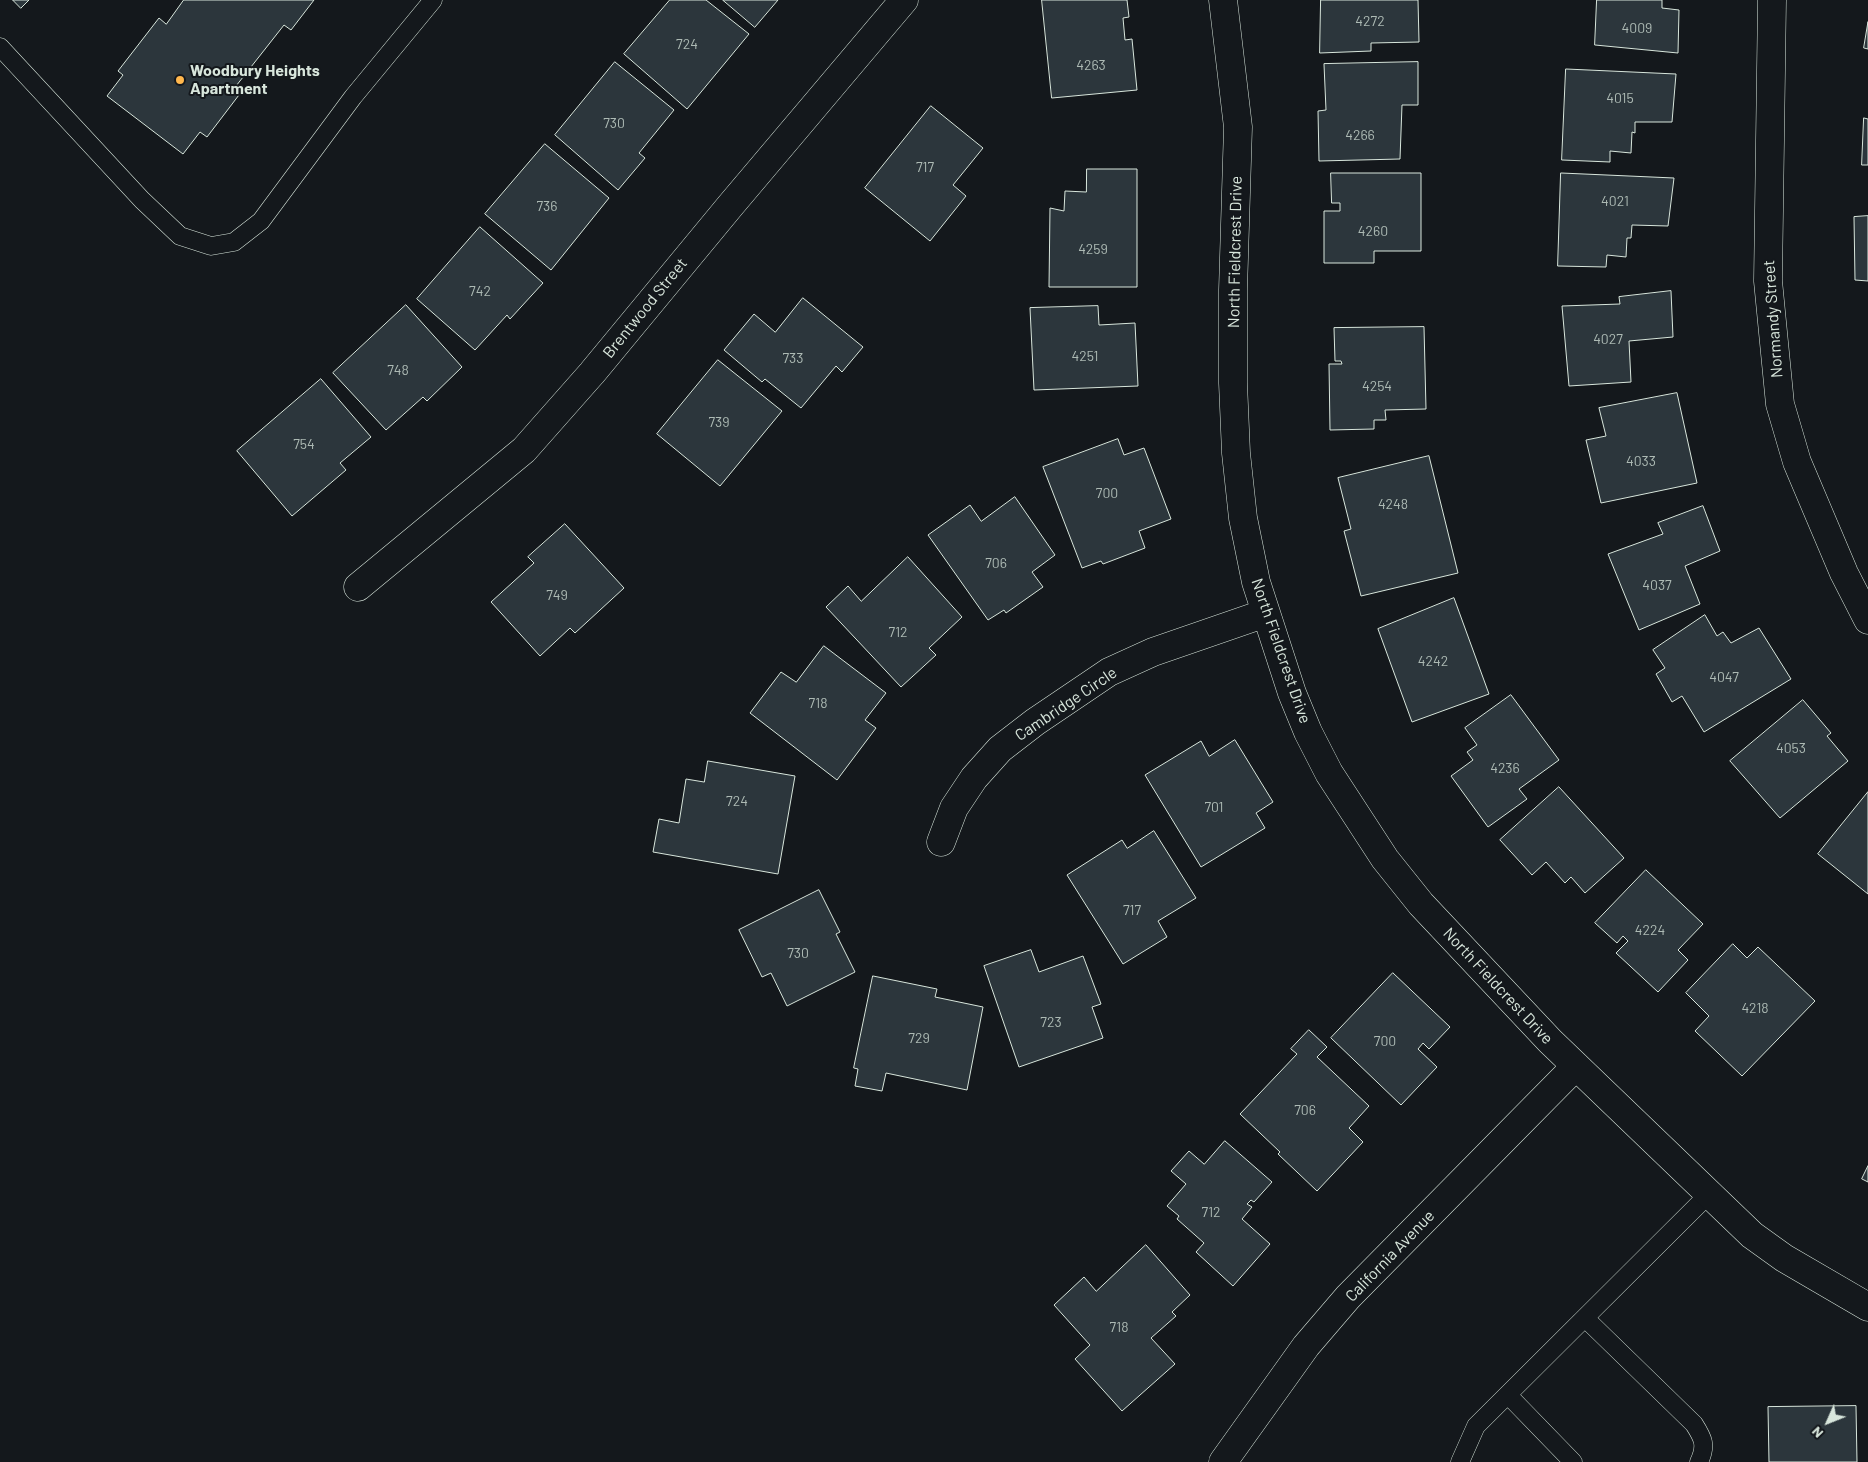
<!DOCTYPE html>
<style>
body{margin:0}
#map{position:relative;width:1868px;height:1462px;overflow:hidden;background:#14181c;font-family:Barlow,sans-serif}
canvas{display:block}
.north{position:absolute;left:1803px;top:1397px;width:50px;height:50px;-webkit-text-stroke:4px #14181c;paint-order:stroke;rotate:226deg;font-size:14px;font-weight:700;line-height:20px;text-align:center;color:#d8e6dc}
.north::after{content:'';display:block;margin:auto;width:18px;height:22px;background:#d8e6dc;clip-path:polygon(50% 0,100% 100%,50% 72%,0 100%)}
</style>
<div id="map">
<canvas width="1868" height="1462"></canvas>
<div class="north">N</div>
</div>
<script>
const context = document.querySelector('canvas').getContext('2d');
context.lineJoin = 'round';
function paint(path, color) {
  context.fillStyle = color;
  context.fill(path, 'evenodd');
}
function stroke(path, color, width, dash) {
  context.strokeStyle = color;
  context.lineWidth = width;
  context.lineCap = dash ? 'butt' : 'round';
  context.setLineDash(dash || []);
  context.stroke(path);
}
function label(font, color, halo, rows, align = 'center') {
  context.font = font + ' Barlow,sans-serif';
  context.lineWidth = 4;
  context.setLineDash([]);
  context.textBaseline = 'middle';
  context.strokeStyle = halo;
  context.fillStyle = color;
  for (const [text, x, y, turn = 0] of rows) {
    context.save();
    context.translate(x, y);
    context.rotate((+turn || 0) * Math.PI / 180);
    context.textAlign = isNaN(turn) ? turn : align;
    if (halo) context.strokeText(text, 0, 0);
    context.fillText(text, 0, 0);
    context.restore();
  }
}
const building = new Path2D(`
 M13,0H29L21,8Z
 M184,0H314L291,30L284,25L236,86L242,91L207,137L200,132L183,154L107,96L123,75L118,71L159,18L166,24Z
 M670,0H706L749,34L687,109L624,54Z
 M723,0H778L755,27Z
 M1042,0H1127L1129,17L1123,18L1125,40L1132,39L1137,90L1052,98Z
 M1321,0H1418L1419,42L1371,43V51L1320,53Z
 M1597,0H1662V8L1679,10L1678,53L1595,45Z
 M1868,22V49L1864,48Z
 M615,62L674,110L639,153L645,158L618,190L555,135Z
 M1418,62V105H1402L1400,159L1319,161L1318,111L1326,110L1324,64Z
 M1566,69L1676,74L1672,122H1635V133L1632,132L1631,153L1610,151V162L1562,160Z
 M931,106L983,148L953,185L966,196L930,241L865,188Z
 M1864,118L1868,119V165H1862Z
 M545,144L609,198L551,270L485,214Z
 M1087,169H1137V287H1049L1050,208L1064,211L1065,191L1086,192Z
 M1331,173H1421V251H1374V263H1324V211H1340V203H1332Z
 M1561,173L1674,178L1668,226L1632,225L1631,238H1627L1626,257L1607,255L1606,267L1558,266Z
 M1868,216V281L1855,280L1854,217Z
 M480,227L543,283L510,319L507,315L475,350L417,299Z
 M1671,291L1673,337L1629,341L1631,382L1569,386L1562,306L1620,304L1619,297Z
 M803,298L863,347L842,372L836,366L801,408L765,379L762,382L724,350L754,314L775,332Z
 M406,305L462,367L427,401L423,397L386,430L333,373Z
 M1098,306L1099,325L1135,323L1138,386L1034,390L1030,308Z
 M1424,327L1426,409L1385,410L1386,420H1374V429L1330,430L1329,364H1342L1341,361H1335L1334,328Z
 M718,360L782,411L720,486L657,434Z
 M321,379L371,437L340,463L346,470L292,516L237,451Z
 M1677,393L1697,483L1601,503L1586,440L1606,436L1599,408Z
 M1118,439L1124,455L1144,448L1171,519L1139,531L1145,548L1103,564L1101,561L1082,568L1043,467Z
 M1429,456L1458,573L1361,596L1344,531L1351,529L1338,478Z
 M1015,497L1055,555L1032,572L1043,587L1006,613L1004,610L988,620L928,535L970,505L981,521Z
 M1703,506L1720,551L1685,566L1700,604L1639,630L1608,554L1663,534L1658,523Z
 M565,524L624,588L575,633L570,628L540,656L491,602L534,563L528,557Z
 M908,557L962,617L929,648L936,655L901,687L826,607L848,586L861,601Z
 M1454,598L1489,694L1412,722L1378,629Z
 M1705,615L1717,636L1723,632L1731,643L1759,628L1791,679L1704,732L1682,696L1672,702L1656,674L1665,668L1653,650Z
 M824,646L886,693L865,720L876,728L837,780L750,713L781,672L796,682Z
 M1511,695L1559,760L1519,789L1527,799L1488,827L1451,776L1473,760L1467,752L1477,745L1465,728Z
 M1803,700L1831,733L1827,736L1848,761L1780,818L1730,761Z
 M1235,740L1273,802L1256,813L1265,828L1201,867L1145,775L1201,741L1209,756Z
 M708,761L795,776L778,874L653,852L659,819L679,823L686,779L704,782Z
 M1559,787L1624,858L1585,893L1571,877L1565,883L1546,862L1532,875L1500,840Z
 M1868,792V894L1818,854Z
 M1154,831L1196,898L1158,921L1167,937L1123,964L1067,875L1122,840L1127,848Z
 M1646,870L1703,924L1678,950L1688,960L1658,992L1616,953L1628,941L1623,936L1617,943L1595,923Z
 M819,890L840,932L836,934L855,972L787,1006L771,973L762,977L739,930Z
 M1733,944L1747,958L1758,947L1815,1001L1742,1076L1695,1031L1709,1016L1686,993Z
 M1031,950L1039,972L1083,956L1101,1004L1092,1007L1103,1038L1019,1067L984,966Z
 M1393,973L1450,1027L1429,1049L1423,1043L1418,1049L1437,1067L1401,1105L1331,1038Z
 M873,976L937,989L935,997L983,1007L967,1090L886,1073L882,1091L855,1086L858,1069L854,1068Z
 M1309,1030L1327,1047L1317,1057L1369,1106L1349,1128L1363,1142L1317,1191L1278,1154L1280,1152L1240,1114L1297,1054L1291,1049Z
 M1225,1141L1272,1182L1254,1202L1251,1200L1247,1204L1252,1207L1242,1219L1270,1244L1233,1286L1196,1252L1204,1243L1177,1219L1179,1216L1167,1206L1186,1184L1171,1171L1189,1151L1204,1164Z
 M1868,1166V1182L1862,1179Z
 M1146,1245L1190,1295L1172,1312L1176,1316L1151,1338L1175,1364L1122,1411L1075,1359L1090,1345L1054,1305L1084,1277L1096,1291Z
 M1856,1406L1857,1462H1769L1768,1407Z`);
const service = new Path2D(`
 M0,47L142,200L180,236L211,246L234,242L261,221L353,97L433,0
 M1585,1318L1694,1424C1703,1438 1707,1445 1699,1462
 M1508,1395L1573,1462
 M1460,1462L1476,1426L1709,1194`);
const minor = new Path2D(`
 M1223,0L1238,127L1233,290V383L1236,453L1243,518L1256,582L1292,693L1308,732L1329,773L1385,859L1421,904L1550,1041L1752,1235L1784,1258L1868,1307
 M1772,0L1768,281L1780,404L1797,462L1844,573L1868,620
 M358,587L524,450L592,373L730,206L904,0
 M941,842L954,808L974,778L1000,749L1035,722L1109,672L1153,652L1266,613
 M1223,1462L1306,1346L1348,1297L1576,1066`);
const markers = [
 [180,80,5,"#ffb74d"]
];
const numberNames = [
 ["4272",1370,21],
 ["4009",1637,28],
 ["724",687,44],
 ["4263",1091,65],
 ["4015",1620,98],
 ["730",614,123],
 ["4266",1360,135],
 ["717",925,167],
 ["4021",1615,201],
 ["736",547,206],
 ["4260",1373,231],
 ["4259",1093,249],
 ["742",480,291],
 ["4027",1608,339],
 ["4251",1085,356],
 ["733",793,358],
 ["748",398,370],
 ["4254",1377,386],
 ["739",719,422],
 ["754",304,444],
 ["4033",1641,461],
 ["700",1107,493],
 ["4248",1393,504],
 ["706",996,563],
 ["4037",1657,585],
 ["749",557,595],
 ["712",898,632],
 ["4242",1433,661],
 ["4047",1724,677],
 ["718",818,703],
 ["4053",1791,748],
 ["4236",1505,768],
 ["724",737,801],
 ["701",1214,807],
 ["717",1132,910],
 ["4224",1650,930],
 ["730",798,953],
 ["4218",1755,1008],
 ["723",1051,1022],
 ["729",919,1038],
 ["700",1385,1041],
 ["706",1305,1110],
 ["712",1211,1212],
 ["718",1119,1327]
];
const poiNames = [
 ["Woodbury Heights",190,71],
 ["Apartment",190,89]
];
const streetNames = [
 ["North Fieldcrest Drive",1235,252,-89],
 ["Brentwood Street",645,308,-51],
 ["Normandy Street",1773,319,-94],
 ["North Fieldcrest Drive",1281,651,71],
 ["Cambridge Circle",1066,704,-34],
 ["North Fieldcrest Drive",1498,986,47],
 ["California Avenue",1390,1256,-46]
];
paint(building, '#2c363c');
stroke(building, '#d8e6dc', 1);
stroke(service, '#d8e6dc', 19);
stroke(minor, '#d8e6dc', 29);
stroke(service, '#14181c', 18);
stroke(minor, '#14181c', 28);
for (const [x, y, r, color] of markers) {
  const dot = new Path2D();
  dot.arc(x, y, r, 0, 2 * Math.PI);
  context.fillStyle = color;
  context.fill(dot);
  stroke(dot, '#14181c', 2);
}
label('14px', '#adbab4', null, numberNames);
label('bold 16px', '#d8e6dc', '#14181c', poiNames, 'left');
label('16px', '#d8e6dc', '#14181c', streetNames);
</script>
